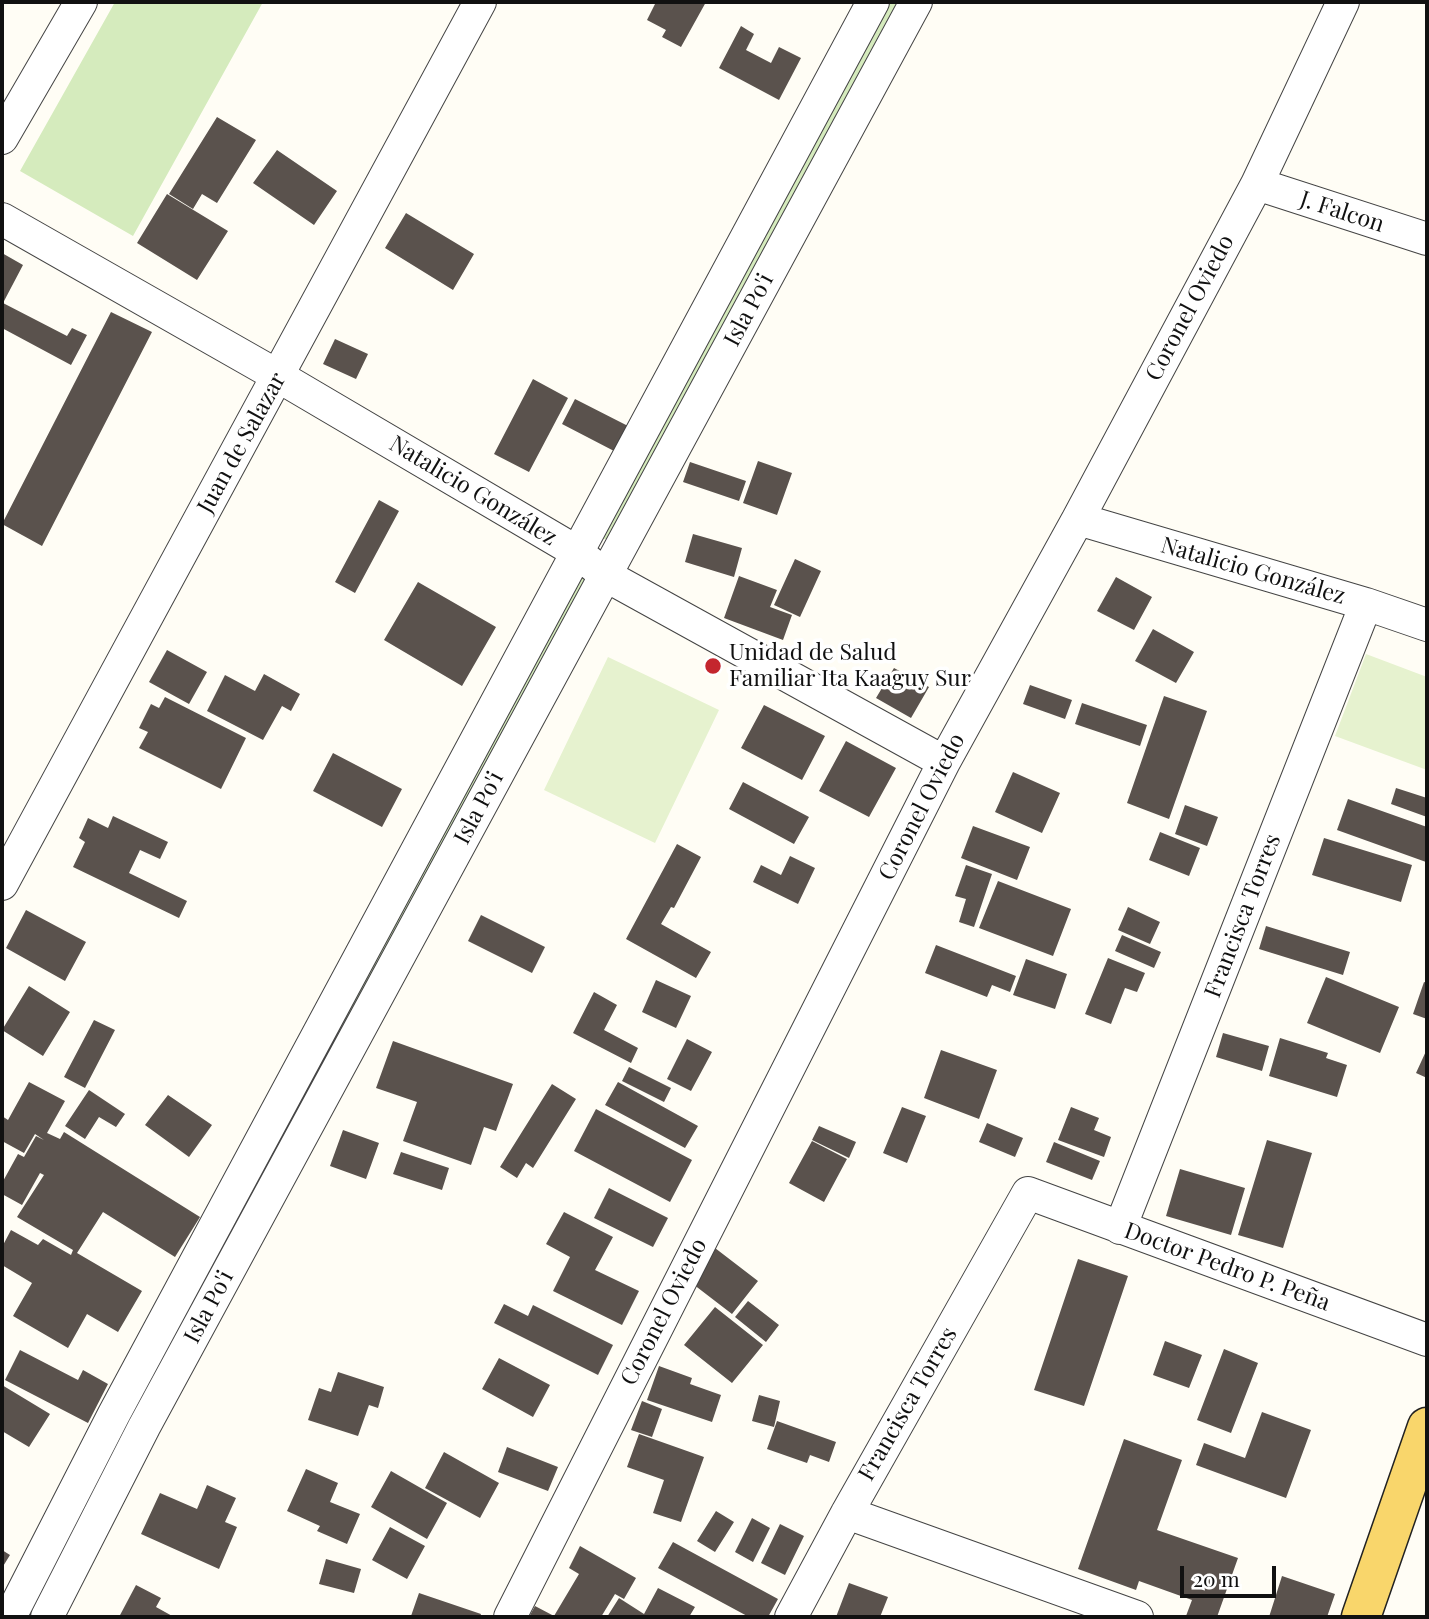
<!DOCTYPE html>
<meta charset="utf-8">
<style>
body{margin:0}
#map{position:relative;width:1429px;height:1619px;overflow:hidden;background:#fffdf5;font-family:"Playfair Display",serif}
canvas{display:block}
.frame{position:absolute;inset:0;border:4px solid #111;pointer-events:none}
.scale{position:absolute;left:1180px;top:1566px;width:96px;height:32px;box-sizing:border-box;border:4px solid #111;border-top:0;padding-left:9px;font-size:21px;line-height:24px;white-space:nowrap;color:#111;-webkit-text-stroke:5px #fff;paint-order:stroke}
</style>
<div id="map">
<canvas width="1429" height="1619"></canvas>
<div class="frame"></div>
<div class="scale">20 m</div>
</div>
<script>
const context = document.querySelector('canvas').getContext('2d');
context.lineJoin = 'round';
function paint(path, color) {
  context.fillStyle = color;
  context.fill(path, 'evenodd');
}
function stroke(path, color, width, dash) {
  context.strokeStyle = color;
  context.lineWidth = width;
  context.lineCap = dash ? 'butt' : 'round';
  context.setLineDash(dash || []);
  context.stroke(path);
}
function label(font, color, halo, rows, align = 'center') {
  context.font = font + ' "Playfair Display",serif';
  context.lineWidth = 7;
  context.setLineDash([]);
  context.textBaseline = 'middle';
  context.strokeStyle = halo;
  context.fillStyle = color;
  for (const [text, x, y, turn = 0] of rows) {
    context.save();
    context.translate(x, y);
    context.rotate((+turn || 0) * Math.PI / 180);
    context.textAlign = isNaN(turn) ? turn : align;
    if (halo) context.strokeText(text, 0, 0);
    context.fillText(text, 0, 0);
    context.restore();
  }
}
const green = new Path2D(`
 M115,2H263L133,236L20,171Z
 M887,2H897L608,539H600Z
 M578,573L586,577L32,1617H21Z`);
const pitch = new Path2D(`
 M1366,654L1427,677V770L1335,736Z
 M608,657L719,710L655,843L544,790Z`);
const building = new Path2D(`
 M656,2H706L681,47L662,37L666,30L647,20Z
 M741,26L754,34L746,50L771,63L779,47L801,58L779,100L719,68Z
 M217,117L256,140L217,203L202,194L193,209L169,194Z
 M277,150L337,191L314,225L253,183Z
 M167,194L228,231L197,280L137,243Z
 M406,213L474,254L453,290L385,248Z
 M2,253L23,265L3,303L67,336L72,328L87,335L71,365L2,328Z
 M111,312L152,332L42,546L2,524Z
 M335,339L368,354L356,379L323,364Z
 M533,379L568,398L529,472L494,454Z
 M575,399L628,426L614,451L562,424Z
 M758,461L792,473L777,515L743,503Z
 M690,462L746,481L739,501L683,482Z
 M379,500L399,511L355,593L335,582Z
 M693,534L742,548L734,577L685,562Z
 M795,559L821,571L800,617L774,605Z
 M739,576L777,590L770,607L792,615L783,640L724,618Z
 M1116,577L1152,597L1134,630L1097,611Z
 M418,582L496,627L462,686L384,640Z
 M1153,629L1194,652L1176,683L1135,661Z
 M167,650L207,672L189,704L149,682Z
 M894,668L929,687L911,718L876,698Z
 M264,674L300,694L291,711L282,706L263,740L207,711L225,675L255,691Z
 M1030,685L1072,700L1065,719L1023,704Z
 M1164,696L1207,711L1169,819L1127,803Z
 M165,697L246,738L221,789L139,748L148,732L139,728L151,704L159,708Z
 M1082,703L1147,725L1140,746L1075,724Z
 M764,705L825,736L802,780L741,748Z
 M846,741L896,768L869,817L819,791Z
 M333,753L402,789L382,827L313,791Z
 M1013,772L1060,793L1042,833L995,812Z
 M743,782L809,817L794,844L729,809Z
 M1396,788L1427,798V817L1391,804Z
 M1348,799L1427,827L1426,862L1337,830Z
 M1185,805L1218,817L1207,846L1175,834Z
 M113,816L168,842L160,859L140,850L129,873L187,901L179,918L73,867L85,842L79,838L88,818L108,828Z
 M973,826L1030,847L1017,880L961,858Z
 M1160,832L1200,848L1189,876L1149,860Z
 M1324,838L1412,865L1401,902L1312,875Z
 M677,844L701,857L674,908L671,907L661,924L711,952L696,978L626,939Z
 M790,856L815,868L798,904L753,882L761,865L781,875Z
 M966,865L992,874L974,927L959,922L966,899L955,896Z
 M998,881L1071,909L1053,956L979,928Z
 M1128,907L1160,922L1150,944L1118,930Z
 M26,910L86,942L65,981L6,948Z
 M481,915L545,947L532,973L468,941Z
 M1266,926L1350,952L1343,975L1259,949Z
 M1122,935L1161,952L1154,968L1115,951Z
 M936,945L1016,976L1010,992L992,985L987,997L925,973Z
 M1108,958L1145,973L1137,992L1125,988L1111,1024L1085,1014Z
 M1026,959L1067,974L1055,1009L1013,995Z
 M1326,977L1399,1007L1380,1053L1307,1023Z
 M656,980L691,996L676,1028L642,1012Z
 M1424,982L1427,983V1019L1413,1014Z
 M29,986L70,1012L43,1056L2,1030Z
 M594,992L617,1005L604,1030L638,1048L631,1063L573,1033Z
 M94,1020L115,1030L85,1088L64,1077Z
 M1223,1033L1269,1046L1262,1071L1216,1057Z
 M1280,1038L1328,1053L1326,1058L1347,1065L1337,1097L1269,1076Z
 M687,1039L712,1052L691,1091L667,1079Z
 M393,1041L513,1084L496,1131L484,1127L471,1165L403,1141L417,1102L376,1088Z
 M1427,1049V1078L1416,1073Z
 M941,1050L997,1070L979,1119L924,1098Z
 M629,1067L671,1088L664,1102L622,1081Z
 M29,1082L65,1101L47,1133L60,1139L64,1132L200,1217L175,1257L103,1212L77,1253L142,1291L118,1332L87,1314L68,1348L13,1316L32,1283L2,1265V1247L11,1230L38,1245L43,1239L71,1255L73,1250L17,1217L44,1175L40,1173L22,1205L2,1194V1183L18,1154L24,1157L36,1136L44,1140L35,1134L24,1153L2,1141V1116L8,1120Z
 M618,1082L698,1126L685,1148L605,1105Z
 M552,1084L576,1099L533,1168L526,1163L517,1178L500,1167Z
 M89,1090L125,1114L116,1127L99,1117L85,1139L65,1126Z
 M168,1095L212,1125L189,1157L145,1125Z
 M902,1107L926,1116L907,1163L883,1153Z
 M1071,1107L1099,1118L1094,1130L1111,1137L1104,1157L1058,1140Z
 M596,1109L692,1160L670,1202L574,1151Z
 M987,1123L1023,1138L1015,1157L979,1142Z
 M819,1126L856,1142L849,1158L812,1140Z
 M343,1130L379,1143L366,1179L330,1166Z
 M1267,1140L1312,1153L1283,1248L1238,1235Z
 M812,1141L847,1159L824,1202L789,1183Z
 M1054,1142L1100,1161L1092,1180L1046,1162Z
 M401,1152L449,1168L442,1190L393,1174Z
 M1180,1169L1245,1188L1231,1235L1166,1216Z
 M609,1188L668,1218L653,1247L594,1218Z
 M564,1212L613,1237L595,1270L639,1291L622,1325L553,1291L570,1257L546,1244Z
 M715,1248L758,1281L732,1314L689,1281Z
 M1078,1259L1128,1276L1084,1406L1034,1390Z
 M748,1301L779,1325L766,1342L735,1317Z
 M504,1304L528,1316L533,1305L613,1345L598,1375L494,1323Z
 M715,1307L763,1345L732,1383L684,1345Z
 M1165,1341L1202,1355L1189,1388L1153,1375Z
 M1224,1349L1258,1363L1231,1433L1197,1420Z
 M20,1350L78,1380L83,1370L108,1384L88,1423L5,1380Z
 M499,1358L550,1385L533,1417L482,1389Z
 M659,1366L692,1378L690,1384L721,1395L712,1422L647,1400Z
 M338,1372L384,1387L378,1408L369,1405L358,1436L308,1420L319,1388L331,1392Z
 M2,1385L50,1414L29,1447L2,1431Z
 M759,1395L780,1401L774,1427L752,1421Z
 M642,1401L662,1409L652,1437L631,1430Z
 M1262,1412L1311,1430L1286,1498L1196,1465L1204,1443L1245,1458Z
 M777,1421L836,1442L829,1462L810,1455L807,1463L767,1449Z
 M639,1434L704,1457L681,1522L653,1513L664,1480L627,1467Z
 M1124,1439L1182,1460L1157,1530L1238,1558L1217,1617H1190L1186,1616L1192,1600L1139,1581L1136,1590L1078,1569Z
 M507,1447L558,1467L548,1491L498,1472Z
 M444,1452L499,1483L480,1518L425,1488Z
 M306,1469L338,1483L330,1502L360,1514L347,1544L317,1531L320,1526L287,1511Z
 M391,1471L447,1503L427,1539L371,1507Z
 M207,1485L236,1498L225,1522L237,1527L219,1569L141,1534L160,1493L197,1509Z
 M716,1511L734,1522L715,1552L697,1541Z
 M752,1518L770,1528L753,1562L735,1552Z
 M780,1524L804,1536L785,1575L761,1563Z
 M390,1527L425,1546L407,1579L372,1560Z
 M673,1542L778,1599L768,1617H749L658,1568Z
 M580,1546L636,1578L624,1599L615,1594L601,1617H529L535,1606L554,1616L579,1574L569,1568Z
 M2,1550L10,1555L2,1568Z
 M326,1559L361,1569L354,1593L319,1584Z
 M1282,1576L1335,1594L1327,1617H1269Z
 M849,1583L888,1597L880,1617H836Z
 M136,1585L161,1598L156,1607L174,1617H119Z
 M658,1588L695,1607L689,1617H607L619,1598L644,1614Z
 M419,1593L481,1614L480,1617L411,1616Z`);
const minor = new Path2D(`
 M2,138L81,2
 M1257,184L1427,239
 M2,219L278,376L577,552L605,575L944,762
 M1078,519L1366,604L1427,625
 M2,884L480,2
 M1120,1228L1366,604
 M847,1513L1137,1617
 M10,1617L114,1414L873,2
 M47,1617L144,1427L916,2
 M510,1617L944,762L1078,519L1257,184L1343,2
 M791,1617L847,1513L1028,1193L1427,1340`);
const major = new Path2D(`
 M1361,1617L1427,1427`);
const markers = [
 [713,666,9,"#c4262e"]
];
const streetNames = [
 ["J. Falcon",1342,212,18],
 ["Coronel Oviedo",1190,308,-62],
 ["Isla Po'i",749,310,-62],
 ["Juan de Salazar",242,443,-61],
 ["Natalicio González",473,491,31],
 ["Natalicio González",1253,571,16],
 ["Coronel Oviedo",922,807,-63],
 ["Isla Po'i",479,808,-62],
 ["Francisca Torres",1243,916,-69],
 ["Doctor Pedro P. Peña",1227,1267,20],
 ["Isla Po'i",209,1307,-62],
 ["Coronel Oviedo",664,1312,-63],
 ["Francisca Torres",908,1404,-60]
];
const poiNames = [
 ["Unidad de Salud",729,653],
 ["Familiar Ita Kaaguy Sur",729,679]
];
paint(green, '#d5ebbd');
paint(pitch, '#e6f2cf');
paint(building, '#5a524d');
stroke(minor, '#444', 34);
stroke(major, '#222', 41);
stroke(minor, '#fff', 32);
stroke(major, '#f9d66b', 38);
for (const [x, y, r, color] of markers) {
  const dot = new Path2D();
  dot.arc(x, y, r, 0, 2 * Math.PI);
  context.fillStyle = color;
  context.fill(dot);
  stroke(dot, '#fff', 2.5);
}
label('23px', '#111', '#fff', streetNames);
label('23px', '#111', '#fff', poiNames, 'left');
</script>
